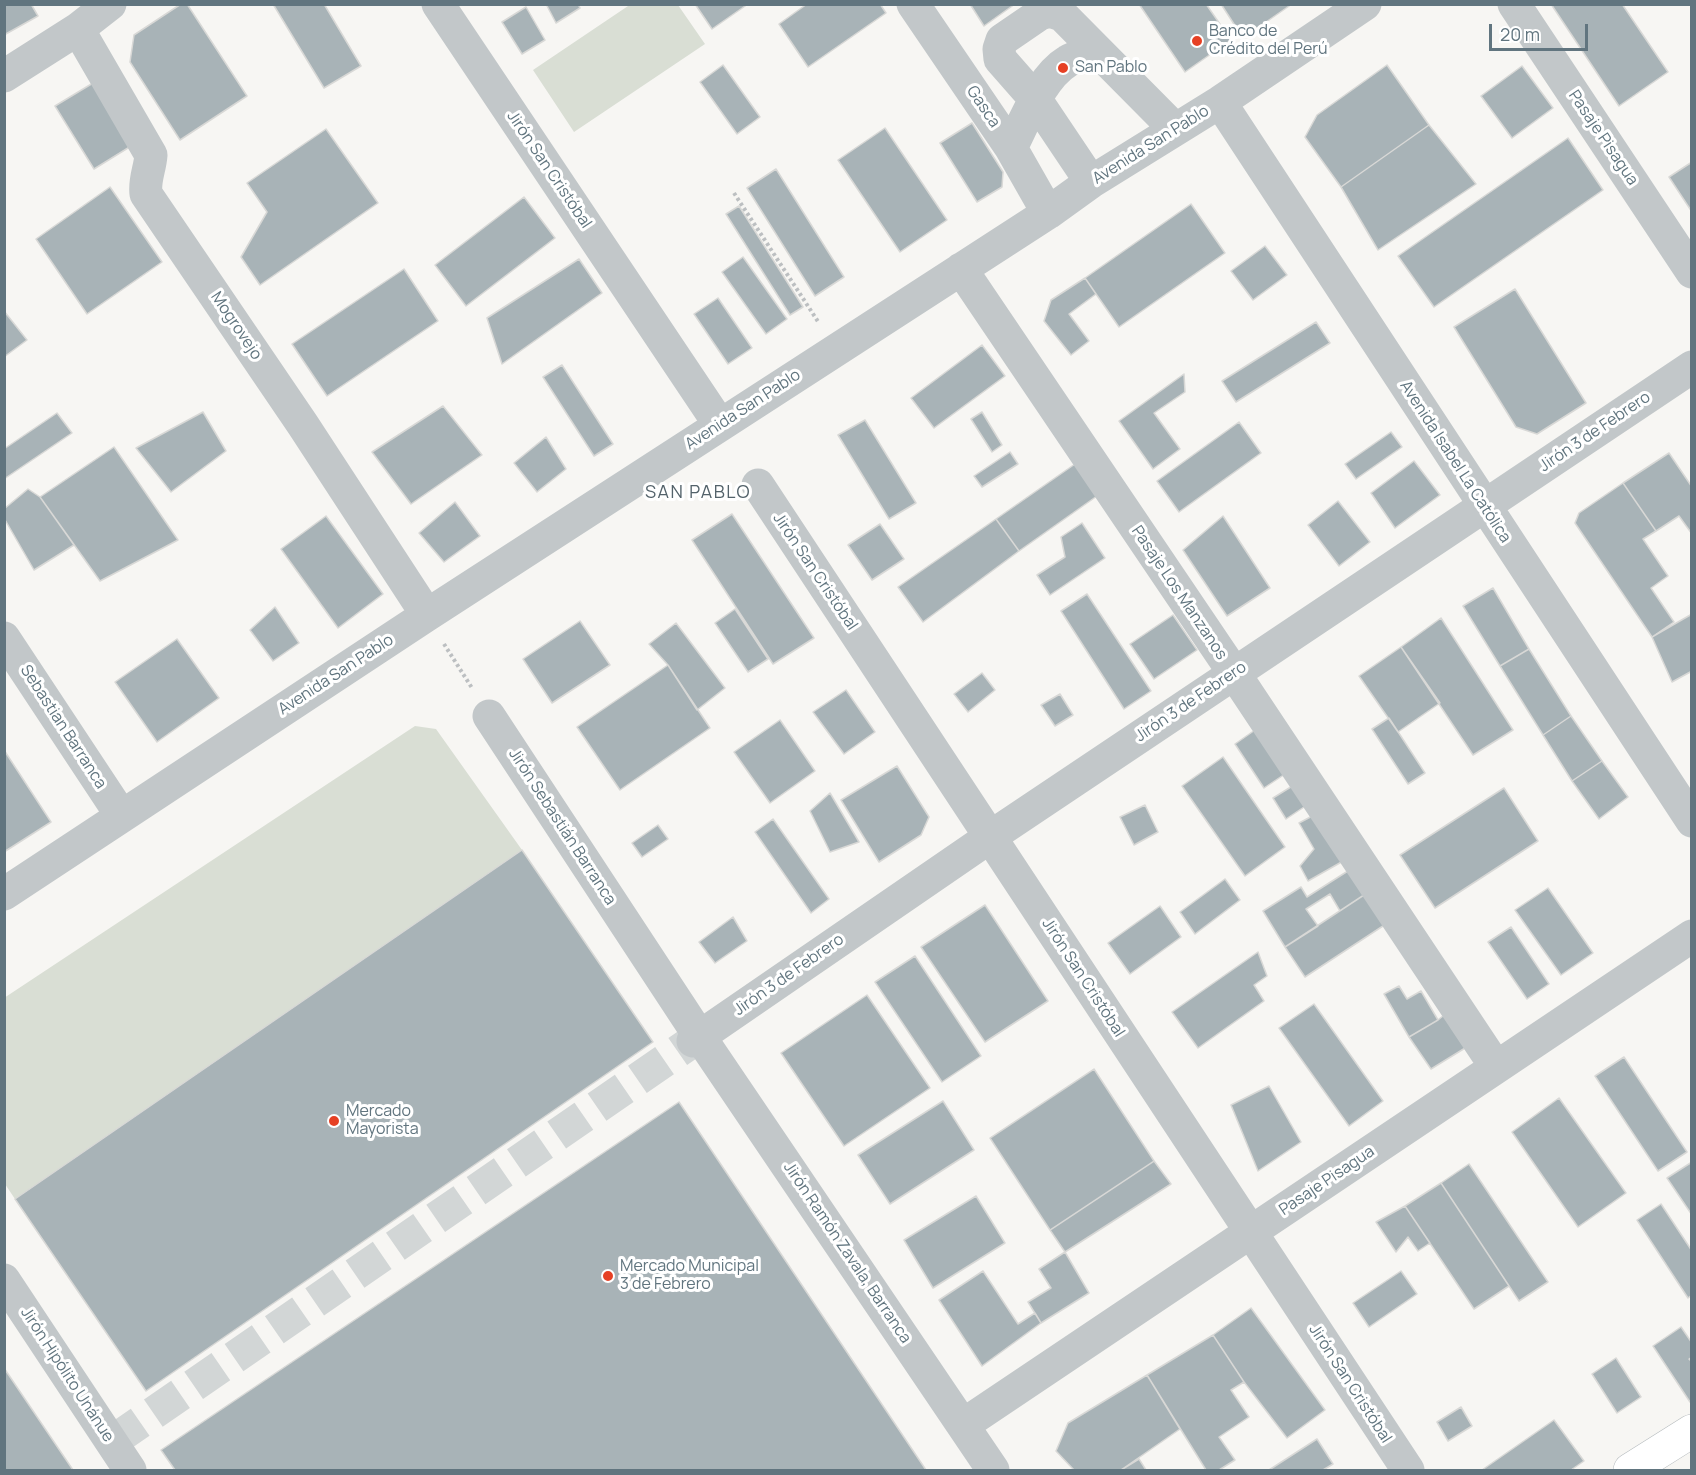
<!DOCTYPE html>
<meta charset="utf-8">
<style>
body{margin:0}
#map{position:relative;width:1696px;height:1475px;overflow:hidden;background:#f7f6f3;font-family:Manrope,sans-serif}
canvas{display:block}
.frame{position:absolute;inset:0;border:6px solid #61757f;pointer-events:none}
.scale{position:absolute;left:1489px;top:24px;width:99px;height:27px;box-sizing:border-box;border:3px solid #61757f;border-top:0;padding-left:8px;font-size:18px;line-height:21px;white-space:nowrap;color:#61757f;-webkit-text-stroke:4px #fff;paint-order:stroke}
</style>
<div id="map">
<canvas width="1696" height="1475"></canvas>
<div class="frame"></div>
<div class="scale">20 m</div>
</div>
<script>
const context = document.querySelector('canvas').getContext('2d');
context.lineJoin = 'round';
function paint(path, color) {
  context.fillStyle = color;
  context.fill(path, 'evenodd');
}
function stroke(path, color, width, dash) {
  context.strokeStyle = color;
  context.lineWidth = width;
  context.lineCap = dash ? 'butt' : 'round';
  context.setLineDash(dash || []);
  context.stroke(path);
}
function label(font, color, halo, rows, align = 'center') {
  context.font = font + ' Manrope,sans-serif';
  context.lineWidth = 6;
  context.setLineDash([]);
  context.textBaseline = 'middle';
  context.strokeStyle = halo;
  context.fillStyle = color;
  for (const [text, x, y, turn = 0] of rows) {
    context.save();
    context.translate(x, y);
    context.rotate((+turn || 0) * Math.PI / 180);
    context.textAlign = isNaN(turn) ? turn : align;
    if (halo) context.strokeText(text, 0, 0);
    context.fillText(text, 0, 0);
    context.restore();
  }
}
const green = new Path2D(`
 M631,4L678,5L705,44L574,132L533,70Z
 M415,726L436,729L522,850L15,1199L5,1184L4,998Z`);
const building = new Path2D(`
 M4,4H31L38,16L4,35Z
 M181,4H187L247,96L180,140L130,62L134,35Z
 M273,4H324L361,66L324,88Z
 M546,4H578L580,8L556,23Z
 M695,4H748L712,29Z
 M807,4H880L886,13L808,67L779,24Z
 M970,4H1015L984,26Z
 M1139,4H1206L1231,40L1185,72Z
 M1221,4H1292L1243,38Z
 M1551,4H1622L1668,72L1619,106Z
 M526,7L545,40L522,54L502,22Z
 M723,65L760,117L737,134L700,82Z
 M1387,65L1429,125L1341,187L1305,137L1317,115Z
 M1522,66L1553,108L1512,138L1481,96Z
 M98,80L136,143L94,169L55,106Z
 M972,123L1003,172L1002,187L977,202L940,143Z
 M1429,125L1476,184L1378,250L1341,187Z
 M885,128L947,220L900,252L838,160Z
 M326,129L378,203L260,285L241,257L267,212L247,183Z
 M1568,138L1603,190L1434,307L1398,256Z
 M1692,162V212L1669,177Z
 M776,169L844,277L815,296L747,188Z
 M110,187L162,262L87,314L36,239Z
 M524,197L555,238L466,306L435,265Z
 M1191,204L1225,253L1119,327L1085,278Z
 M739,206L803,307L790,315L726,214Z
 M1265,246L1287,275L1253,300L1231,271Z
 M743,257L787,319L766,334L722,272Z
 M579,259L602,293L502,364L487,318Z
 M404,269L438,321L327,396L292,344Z
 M1085,278L1096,294L1069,314L1089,341L1071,355L1044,321L1051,300Z
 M1515,289L1586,403L1537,434L1516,427L1454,327Z
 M718,298L752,348L728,364L694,314Z
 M4,311L27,340L4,357Z
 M1316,322L1330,343L1236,402L1222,381Z
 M982,345L1005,376L934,428L911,398Z
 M562,365L613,444L594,456L543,377Z
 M1184,374L1185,392L1154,413L1180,449L1153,469L1119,421Z
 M443,406L482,455L411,504L372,452Z
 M203,412L226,451L171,492L136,448Z
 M982,412L1002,445L992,452L971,419Z
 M57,413L72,433L4,479V449Z
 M865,420L916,503L889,519L838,435Z
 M1239,422L1261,453L1179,512L1157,481Z
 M1391,432L1402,447L1356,479L1345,464Z
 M546,437L566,469L537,492L514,463Z
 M114,447L178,540L100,581L40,497Z
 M1010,452L1018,464L982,487L974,476Z
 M1669,453L1692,487V534L1679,516L1656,531L1623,483Z
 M1414,461L1440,495L1395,528L1371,493Z
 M1075,464L1097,496L1019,551L996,519Z
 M1623,483L1656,531L1643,539L1668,576L1651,588L1674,622L1652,637L1575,523L1579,513Z
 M28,489L40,497L74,545L34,570L4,518V509Z
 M1338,501L1370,542L1339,566L1308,525Z
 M455,502L480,536L444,562L419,533Z
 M732,514L814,638L773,664L692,540Z
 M326,516L383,594L338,628L281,549Z
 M1223,516L1270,588L1227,616L1183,550Z
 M996,519L1019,551L923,622L898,587Z
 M1082,523L1105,558L1050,595L1037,575L1065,557L1061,537Z
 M880,524L904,559L872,580L848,545Z
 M1493,588L1529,649L1500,666L1463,606Z
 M1087,594L1151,691L1124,709L1061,611Z
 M275,607L299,643L273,661L250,630Z
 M735,609L768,659L748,672L715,623Z
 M1692,614V671L1672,682L1652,637Z
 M1173,615L1197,650L1154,679L1130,644Z
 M1441,618L1513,730L1473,755L1401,647Z
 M580,621L610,665L552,703L523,659Z
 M676,623L725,688L697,710L668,665L649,644Z
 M177,639L219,698L157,742L115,682Z
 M1401,647L1440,703L1398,732L1359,676Z
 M1529,649L1571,716L1543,735L1500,666Z
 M668,665L710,728L620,790L577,727Z
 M982,673L995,690L968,712L954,694Z
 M846,690L875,732L844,754L813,712Z
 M1060,694L1073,715L1055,726L1041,705Z
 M1571,716L1602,761L1572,781L1543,735Z
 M1389,718L1425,773L1408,784L1372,729Z
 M780,720L815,771L770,803L734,752Z
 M1255,730L1285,774L1264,788L1235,744Z
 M4,750L51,822L4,852Z
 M1223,757L1285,847L1245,876L1182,786Z
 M1602,761L1628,797L1599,819L1572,781Z
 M897,766L929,817L921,835L879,862L841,800Z
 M1294,785L1307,805L1286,819L1273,798Z
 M1504,788L1538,841L1435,908L1400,855Z
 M830,793L859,842L830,852L810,811Z
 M1145,805L1158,832L1134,845L1120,817Z
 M1318,813L1345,860L1308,881L1300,866L1314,849L1299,823Z
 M773,819L829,899L811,913L755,832Z
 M658,825L668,839L642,857L632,843Z
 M522,850L653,1042L146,1391L15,1199Z
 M1351,869L1367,893L1340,911L1330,894L1306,909L1318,926L1285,947L1263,911L1301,887L1307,897Z
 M1225,879L1240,900L1195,934L1180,912Z
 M1548,888L1593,953L1561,975L1515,910Z
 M1367,893L1386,924L1305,977L1285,947Z
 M985,905L1048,1001L985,1042L921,947Z
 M1160,906L1181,937L1130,974L1108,943Z
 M733,917L747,941L715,963L699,942Z
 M1511,927L1549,984L1527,999L1488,942Z
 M1258,952L1267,976L1254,985L1264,1001L1198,1048L1172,1012Z
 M915,956L981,1056L942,1082L875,982Z
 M1399,986L1407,999L1421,991L1438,1020L1409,1037L1384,994Z
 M867,995L930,1088L844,1146L781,1053Z
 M1314,1004L1383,1101L1349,1126L1279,1028Z
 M1449,1011L1470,1045L1431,1069L1409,1037L1438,1020Z
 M1624,1057L1687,1152L1658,1171L1595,1076Z
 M1094,1069L1154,1161L1050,1230L990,1138Z
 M1269,1086L1301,1142L1258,1171L1231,1105Z
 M1559,1098L1626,1193L1578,1227L1512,1132Z
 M943,1101L974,1150L890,1204L858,1155Z
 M679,1102L926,1470H175L161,1450Z
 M1154,1161L1171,1184L1065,1252L1050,1230Z
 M1692,1162V1215L1667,1178Z
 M1469,1164L1548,1282L1519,1301L1441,1183Z
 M1441,1183L1509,1286L1474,1309L1405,1206Z
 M976,1196L1005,1243L933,1288L904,1240Z
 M1661,1204L1692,1251V1295L1688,1298L1637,1220Z
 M1405,1206L1430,1243L1418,1251L1408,1237L1396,1252L1376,1222Z
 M1065,1252L1089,1293L1041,1323L1028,1302L1051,1288L1039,1269Z
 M983,1271L1018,1324L1035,1313L1041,1323L982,1366L939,1300Z
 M1401,1271L1417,1294L1369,1327L1353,1303Z
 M1251,1308L1325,1410L1287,1438L1244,1382L1213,1335Z
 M1681,1327L1692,1343V1357L1689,1359L1692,1362V1401L1690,1402L1653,1346Z
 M1213,1335L1244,1382L1231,1390L1249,1417L1219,1437L1235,1460L1219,1470H1206L1147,1375Z
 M1616,1358L1641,1397L1617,1413L1592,1374Z
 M4,1368L73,1470H4Z
 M1147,1375L1180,1429L1121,1470H1074L1056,1451L1068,1423Z
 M1461,1407L1472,1426L1448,1441L1437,1422Z
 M1554,1420L1584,1461L1571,1470H1482Z
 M1317,1439L1333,1464L1323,1470H1269Z
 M1139,1459L1146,1470H1121Z`);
const minorTunnel = new Path2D(`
 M113,1441L693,1041`);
const path = new Path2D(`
 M734,193L819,323
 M444,644L472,688`);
const minor = new Path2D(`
 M438,4L720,425
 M913,4L1011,148L1048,213
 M1514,4L1692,272
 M78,29L151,155C150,169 144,180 146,194L303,425L427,615
 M4,76L78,29L110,4
 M1220,102L1692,821
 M1011,148C1025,121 1041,77 1068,61C1077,55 1090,55 1101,55
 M1091,182L1036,100L1000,59L999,49L1002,40L1040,14L1050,11L1062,15L1175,129
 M961,269L1234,673L1496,1067
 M758,485L1408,1470
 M4,638L121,815
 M489,716L700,1037L993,1470
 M4,894L427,615L1048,213L1091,182L1220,102L1365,4
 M693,1041L990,837L1692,367
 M4,1280L130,1470
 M963,1425L1692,936`);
const major = new Path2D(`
 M1630,1470L1692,1431`);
const markers = [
 [1197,41,6,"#e64024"],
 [1063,68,6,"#e64024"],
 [334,1121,6,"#e64024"],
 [608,1276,6,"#e64024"]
];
const poiNames = [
 ["Banco de",1209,32],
 ["Crédito del Perú",1209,50],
 ["San Pablo",1075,68],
 ["Mercado",346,1112],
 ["Mayorista",346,1130],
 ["Mercado Municipal",620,1267],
 ["3 de Febrero",620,1285]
];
const streetNames = [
 ["Gasca",983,107,56],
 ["Pasaje Pisagua",1603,138,56],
 ["Avenida San Pablo",1151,145,-32],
 ["Jirón San Cristóbal",549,170,56],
 ["Mogrovejo",236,326,56],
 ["Avenida San Pablo",743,410,-33],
 ["Jirón 3 de Febrero",1595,432,-34],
 ["Avenida Isabel La Católica",1455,462,57],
 ["Jirón San Cristóbal",815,572,56],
 ["Pasaje Los Manzanos",1179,593,56],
 ["Avenida San Pablo",336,675,-33],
 ["Jirón 3 de Febrero",1191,702,-34],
 ["Sebastian Barranca",63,727,57],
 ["Jirón Sebastián Barranca",562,827,57],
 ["Jirón 3 de Febrero",789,975,-35],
 ["Jirón San Cristóbal",1083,978,57],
 ["Pasaje Pisagua",1327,1181,-34],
 ["Jirón Ramón Zavala, Barranca",847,1253,56],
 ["Jirón Hipólito Unánue",67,1375,57],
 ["Jirón San Cristóbal",1350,1384,57]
];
const neighbourhoodNames = [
 ["SAN PABLO",698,493]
];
paint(green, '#d9ded4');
paint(building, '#a8b3b7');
stroke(building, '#d8d8d6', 1.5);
stroke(minorTunnel, '#d2d6d6', 33, [33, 16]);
stroke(major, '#b5babd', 34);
stroke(path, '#bcbfc1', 4, [3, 3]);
stroke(minor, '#c2c7c9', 33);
stroke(major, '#fff', 33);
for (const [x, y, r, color] of markers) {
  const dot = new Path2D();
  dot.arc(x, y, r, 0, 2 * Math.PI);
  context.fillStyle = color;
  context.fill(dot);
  stroke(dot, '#fff', 2);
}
label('16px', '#61757f', '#fff', poiNames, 'left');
label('16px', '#61757f', '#fff', streetNames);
context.letterSpacing = '1.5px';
label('18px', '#53626a', '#fff', neighbourhoodNames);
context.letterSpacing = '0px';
</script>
